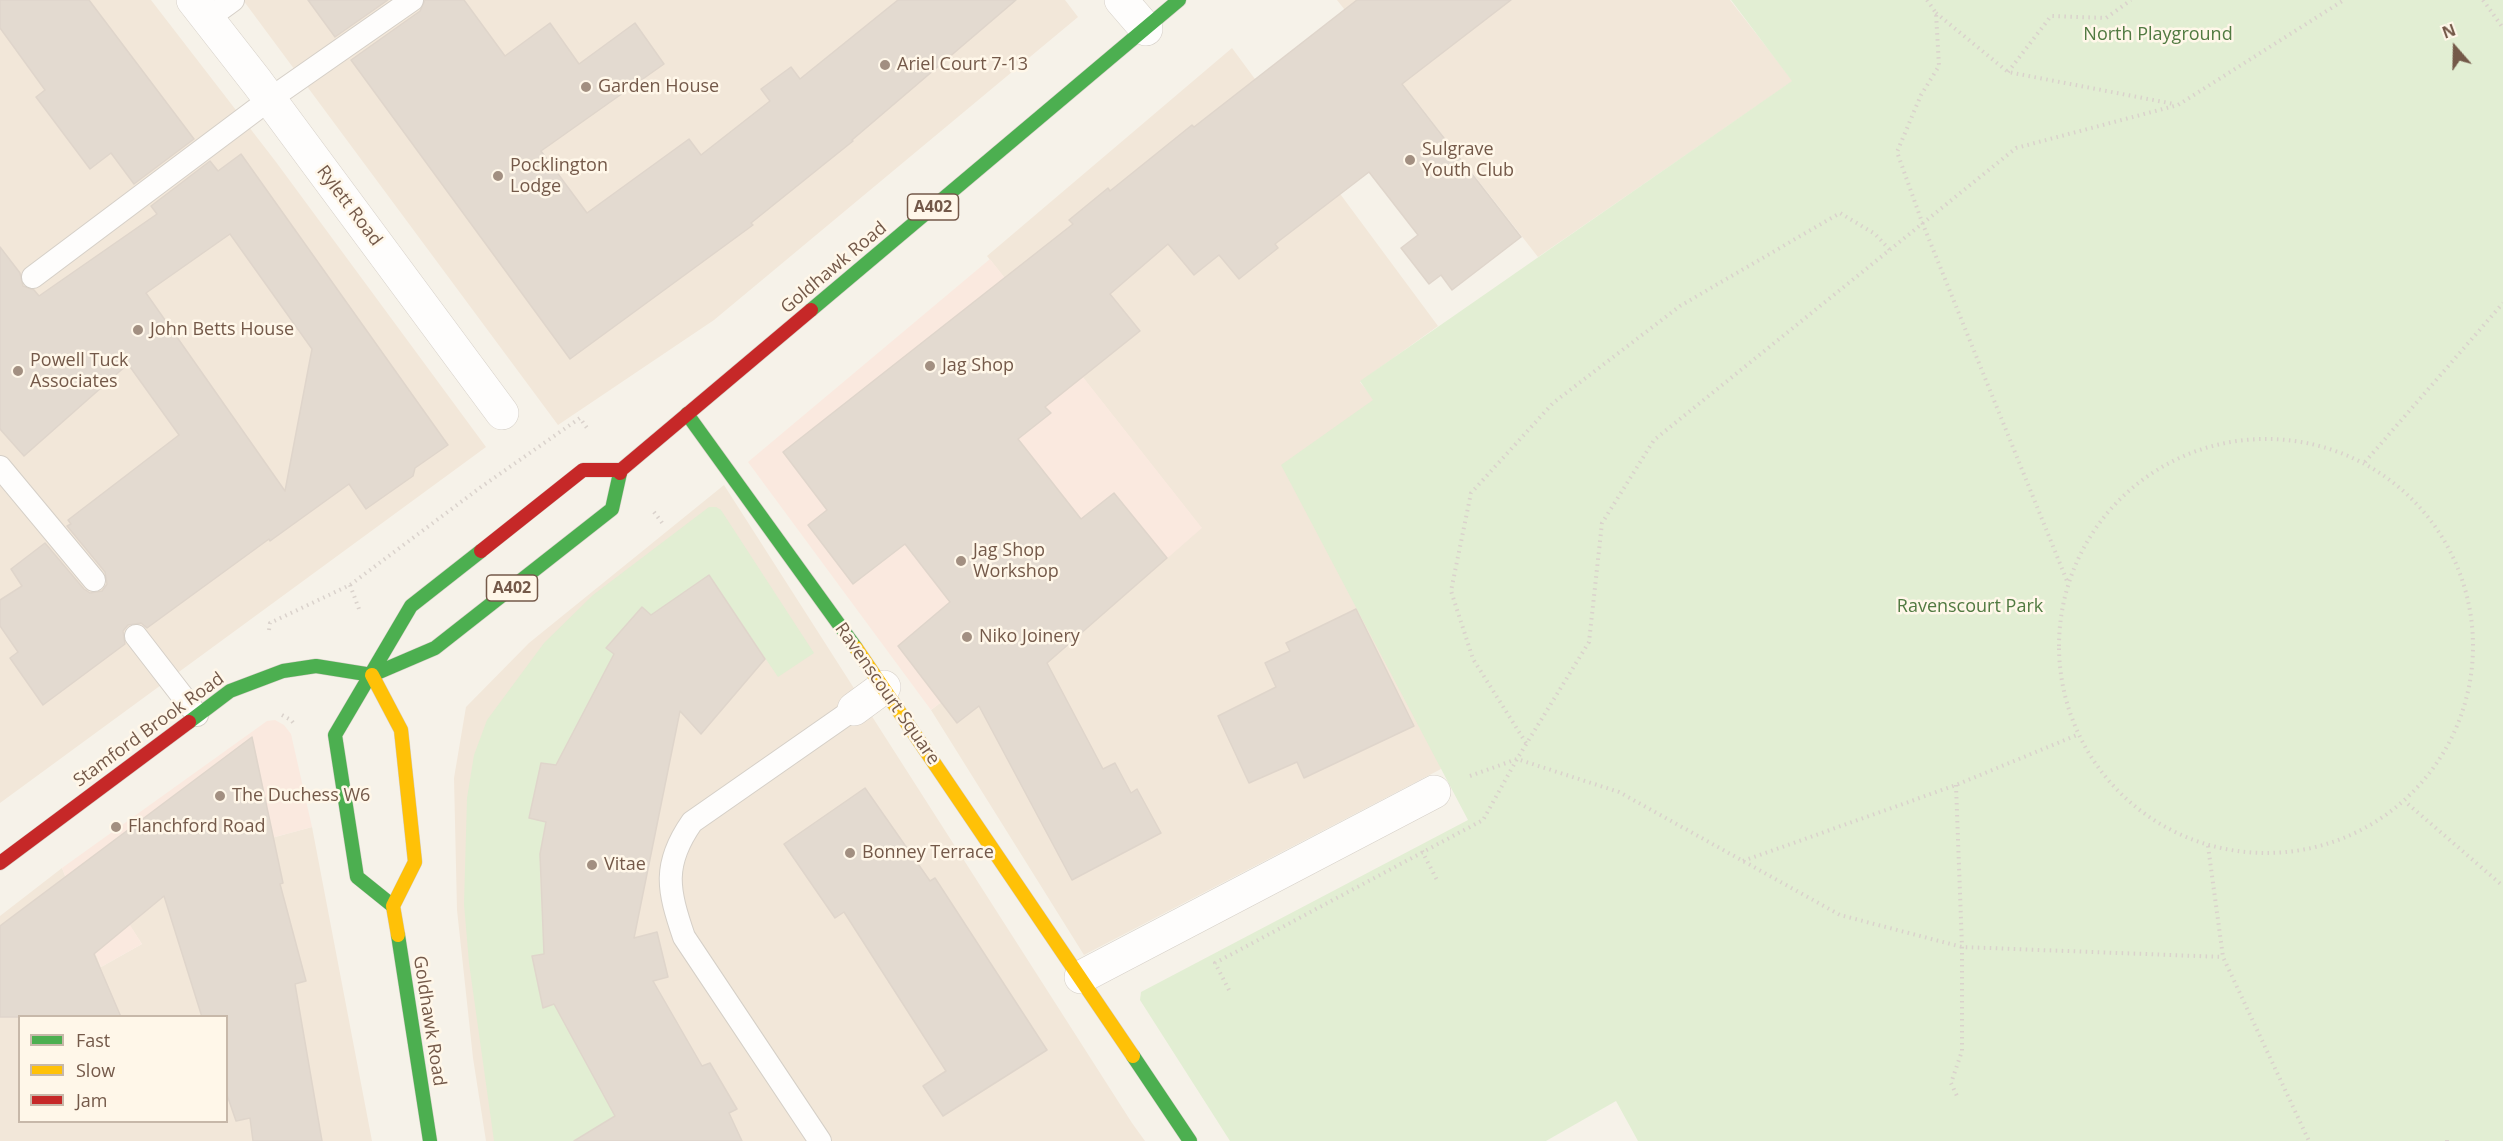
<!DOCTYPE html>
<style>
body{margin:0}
#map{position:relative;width:2503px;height:1141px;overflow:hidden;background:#f6f2e9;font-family:"Open Sans",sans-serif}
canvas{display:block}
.legend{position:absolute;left:18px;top:1015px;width:210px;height:108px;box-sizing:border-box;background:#fff7e9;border:2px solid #c7b8a9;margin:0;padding:8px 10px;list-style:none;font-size:18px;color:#745949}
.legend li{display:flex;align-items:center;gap:12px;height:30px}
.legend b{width:30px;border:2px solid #c7b8a9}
.north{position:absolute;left:2425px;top:18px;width:60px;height:60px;-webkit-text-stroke:4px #fff7e9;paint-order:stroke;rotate:340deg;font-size:16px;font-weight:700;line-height:24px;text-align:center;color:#745949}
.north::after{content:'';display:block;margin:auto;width:21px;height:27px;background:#745949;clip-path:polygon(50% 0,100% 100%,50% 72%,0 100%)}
</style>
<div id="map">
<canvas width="2503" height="1141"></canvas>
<ul class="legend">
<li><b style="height:8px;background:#4caf50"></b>Fast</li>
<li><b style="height:8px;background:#ffc107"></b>Slow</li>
<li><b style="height:8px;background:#c62828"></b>Jam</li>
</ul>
<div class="north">N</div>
</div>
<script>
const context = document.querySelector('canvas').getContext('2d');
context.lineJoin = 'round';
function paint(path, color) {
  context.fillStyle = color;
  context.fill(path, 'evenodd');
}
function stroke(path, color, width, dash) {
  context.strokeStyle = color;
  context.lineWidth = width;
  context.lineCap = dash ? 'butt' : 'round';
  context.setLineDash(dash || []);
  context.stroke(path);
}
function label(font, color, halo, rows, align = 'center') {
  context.font = font + ' "Open Sans",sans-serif';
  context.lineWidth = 5;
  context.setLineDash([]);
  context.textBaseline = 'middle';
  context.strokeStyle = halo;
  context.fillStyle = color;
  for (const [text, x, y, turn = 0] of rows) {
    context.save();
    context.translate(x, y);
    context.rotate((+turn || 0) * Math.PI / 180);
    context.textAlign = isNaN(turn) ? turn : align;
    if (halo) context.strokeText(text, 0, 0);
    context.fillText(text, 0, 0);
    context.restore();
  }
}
const residential = new Path2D(`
 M0,0H151L276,162L486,447L0,803Z
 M243,0H1065L1078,17L714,320L558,425Z
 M1337,0H1730L1793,81L1538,257Z
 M1232,48L1438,326L1360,382L1374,399L1441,769L1084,955L931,710L1049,619L1201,528L987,256Z
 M724,485L1132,1123L1145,1141H486L473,1058L457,910L454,778L466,707L529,643Z
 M312,827L372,1141H0V916L62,868L101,967L142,944L129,925L216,853ZM20,1016H226V1122H20Z`);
const commercial = new Path2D(`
 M990,259L1202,528L1067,646L1049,619L931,710L748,462Z
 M275,720L284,725L291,734L312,827L216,853L130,925L142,944L101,967L62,868L267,721Z`);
const green = new Path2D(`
 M1731,0H2503V1141H1638L1616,1101L1546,1141H1230L1140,1000L1141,992L1468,820L1281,465L1373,400L1360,381L1792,81Z
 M709,507H716L721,510L814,653L778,677L709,575L669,603L619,658L560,765L541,763L529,818L546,822C538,865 539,910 548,953L532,956L544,1007L560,1002L569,1032L615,1116L611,1141H494L469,963L464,904L467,798L474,755L487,720L544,643L593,595Z`);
const building = new Path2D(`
 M0,0H89L194,139L134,184L111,153L90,169L36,97L45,90L0,28Z
 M308,0H388L335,37Z
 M425,0H464L505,56L550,23L579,64L635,23L664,64L541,151L587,213L689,139L701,155L770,101L761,89L791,67L800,79L898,0H1016L852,140L853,141L751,223L753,225L570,359L351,60L420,11Z
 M1357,0H1511L1402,84L1521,237L1452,290L1441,275L1429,284L1401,248L1418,235L1369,172L1275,244L1278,248L1239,279L1219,255L1194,275L1168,244L1110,294L1140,331L1045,407L1051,413L1018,439L1081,519L1114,493L1167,558L1047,663L1103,769L1115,763L1131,793L1137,789L1161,833L1072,880L979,706L957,723L898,646L950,602L905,544L853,584L808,525L827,510L783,452L1073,224L1069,220L1108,188L1110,191L1192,125L1194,127Z
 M241,154L448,445L415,468L413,476L366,509L349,484L270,541L269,539L147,628L141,623L128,625L123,631L125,644L43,705L10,658L18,652L0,626V600L22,586L11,569L45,543L84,589L90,593L102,591L107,584L105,572L67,526L71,524L68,520L179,435L128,364L24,456L0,429V247L20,273L23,286L34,290L39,296L157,214L151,206L210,161L218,171ZM230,234L312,349L285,491L146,293Z
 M709,575L765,659L701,734L680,711L634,938L657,932L668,977L653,981L702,1066L710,1063L737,1109L729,1113L742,1141H574L615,1116L554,1004L543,1008L532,956L544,954L540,854L546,822L529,818L541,763L556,765L614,654L606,648L642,607L651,615Z
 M1356,609L1414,726L1304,778L1297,762L1249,783L1218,716L1276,687L1265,663L1290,651L1286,643Z
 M252,737L283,883L280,884L306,981L295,984L322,1141H253L250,1118L236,1121L226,1092V1017H202L164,896L94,954L121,1017H0V926Z
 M865,788L930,881L935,878L1047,1050L943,1116L923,1086L946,1071L844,912L835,918L784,844Z`);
const path = new Path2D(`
 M1927,0L1936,13L1939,66L1921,95L1897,152L1922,222L2067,581
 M2483,0L2503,28
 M1936,13L2008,72L2174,104
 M2008,72L2051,16L2106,18L2131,0
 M2059 646a207 207 0 1 1 414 0a207 207 0 1 1-414 0Z
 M2365,462L2503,303
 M654,512L663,524
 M350,585L359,609
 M269,630L270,623L350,585L481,487L580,418L587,428
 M282,715L291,720L295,725
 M1526,743L1473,659L1451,591L1471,493L1553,403L1680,306L1840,213L1875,234L1890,250
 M1470,776L1517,759L1619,792L1840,915L1962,947L2223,957
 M1956,785L1962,947V1051L1951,1083L1957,1096
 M2408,804L2503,886
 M2208,846L2223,957L2309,1141
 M1422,851L1438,882
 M1743,861L1956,785L2077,735
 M1229,990L1215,963L1483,820L1517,759L1589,642L1602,523L1654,440L2016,148L2178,105L2344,0
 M2447,1140V1141`);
const lane = new Path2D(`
 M207,19L233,0
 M33,277L270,99L412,0
 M0,467L94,580
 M136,636L197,715
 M820,1141L684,937C668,890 662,865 692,822L854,709`);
const street = new Path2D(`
 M193,0L257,82L502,413
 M1121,0L1146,29
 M854,709L884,687
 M1081,977L1434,792`);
const fast = new Path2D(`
 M811,310L1179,0
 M687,414L856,648
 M372,675L435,648L612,509L620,473
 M189,722L230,691L283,671L316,666L372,675
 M393,906L357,877L335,735L411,606L481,551
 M398,935L430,1141
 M1133,1056L1190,1141`);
const slow = new Path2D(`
 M856,648L1133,1056
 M372,675L401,730L415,862L393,906L398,935`);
const jam = new Path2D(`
 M620,473L621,470L811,310
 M481,551L583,470H621
 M0,863L189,722`);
const markers = [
 [885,65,6,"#a28f81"],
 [586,87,6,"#a28f81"],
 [1410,160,6,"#a28f81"],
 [498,176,6,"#a28f81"],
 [138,330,6,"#a28f81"],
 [930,366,6,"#a28f81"],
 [18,371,6,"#a28f81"],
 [961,561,6,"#a28f81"],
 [967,637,6,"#a28f81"],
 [220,796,6,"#a28f81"],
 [116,827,6,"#a28f81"],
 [850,853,6,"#a28f81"],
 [592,865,6,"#a28f81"]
];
const shields = [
 [933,207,51],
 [512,588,51]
];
const shieldNames = [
 ["A402",933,207],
 ["A402",512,588]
];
const parkNames = [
 ["North Playground",2158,35],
 ["Ravenscourt Park",1970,607]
];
const poiNames = [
 ["Ariel Court 7-13",897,65],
 ["Garden House",598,87],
 ["Sulgrave",1422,150],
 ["Youth Club",1422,171],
 ["Pocklington",510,166],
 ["Lodge",510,187],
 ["John Betts House",150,330],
 ["Powell Tuck",30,361],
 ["Associates",30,382],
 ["Jag Shop",942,366],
 ["Jag Shop",973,551],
 ["Workshop",973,572],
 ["Niko Joinery",979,637],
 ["The Duchess W6",232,796],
 ["Flanchford Road",128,827],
 ["Bonney Terrace",862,853],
 ["Vitae",604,865]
];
const streetNames = [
 ["Rylett Road",349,206,53],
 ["Goldhawk Road",834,268,-40],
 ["Ravenscourt Square",887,694,55],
 ["Stamford Brook Road",149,730,-36],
 ["Goldhawk Road",429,1021,81]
];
paint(residential, '#f2e7d9');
paint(commercial, '#fae9df');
paint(green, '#e2eed3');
paint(building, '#e3dad0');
stroke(building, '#dfd5cb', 1.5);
stroke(lane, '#d5cfc7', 24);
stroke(street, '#d5cfc7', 34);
stroke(fast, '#d5cec6', 15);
stroke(slow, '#d5cec6', 15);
stroke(jam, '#d5cec6', 15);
stroke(path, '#dad2cc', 4, [1.5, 4.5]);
stroke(lane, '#fefdfc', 22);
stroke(street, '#fefdfc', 33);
stroke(fast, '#4caf50', 14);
stroke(slow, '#ffc107', 14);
stroke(jam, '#c62828', 14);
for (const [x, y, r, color] of markers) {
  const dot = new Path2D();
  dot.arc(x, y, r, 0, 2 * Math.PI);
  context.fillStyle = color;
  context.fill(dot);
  stroke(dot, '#fff7e9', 2);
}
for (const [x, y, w] of shields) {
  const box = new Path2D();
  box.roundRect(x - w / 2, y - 13, w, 26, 4.5);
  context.fillStyle = '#fff7e9';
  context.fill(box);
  stroke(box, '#745949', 1.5);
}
label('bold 16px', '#745949', null, shieldNames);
label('18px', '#517a41', '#fff7e9', parkNames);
label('18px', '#745949', '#fff7e9', poiNames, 'left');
label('18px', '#745949', '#fff7e9', streetNames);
</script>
